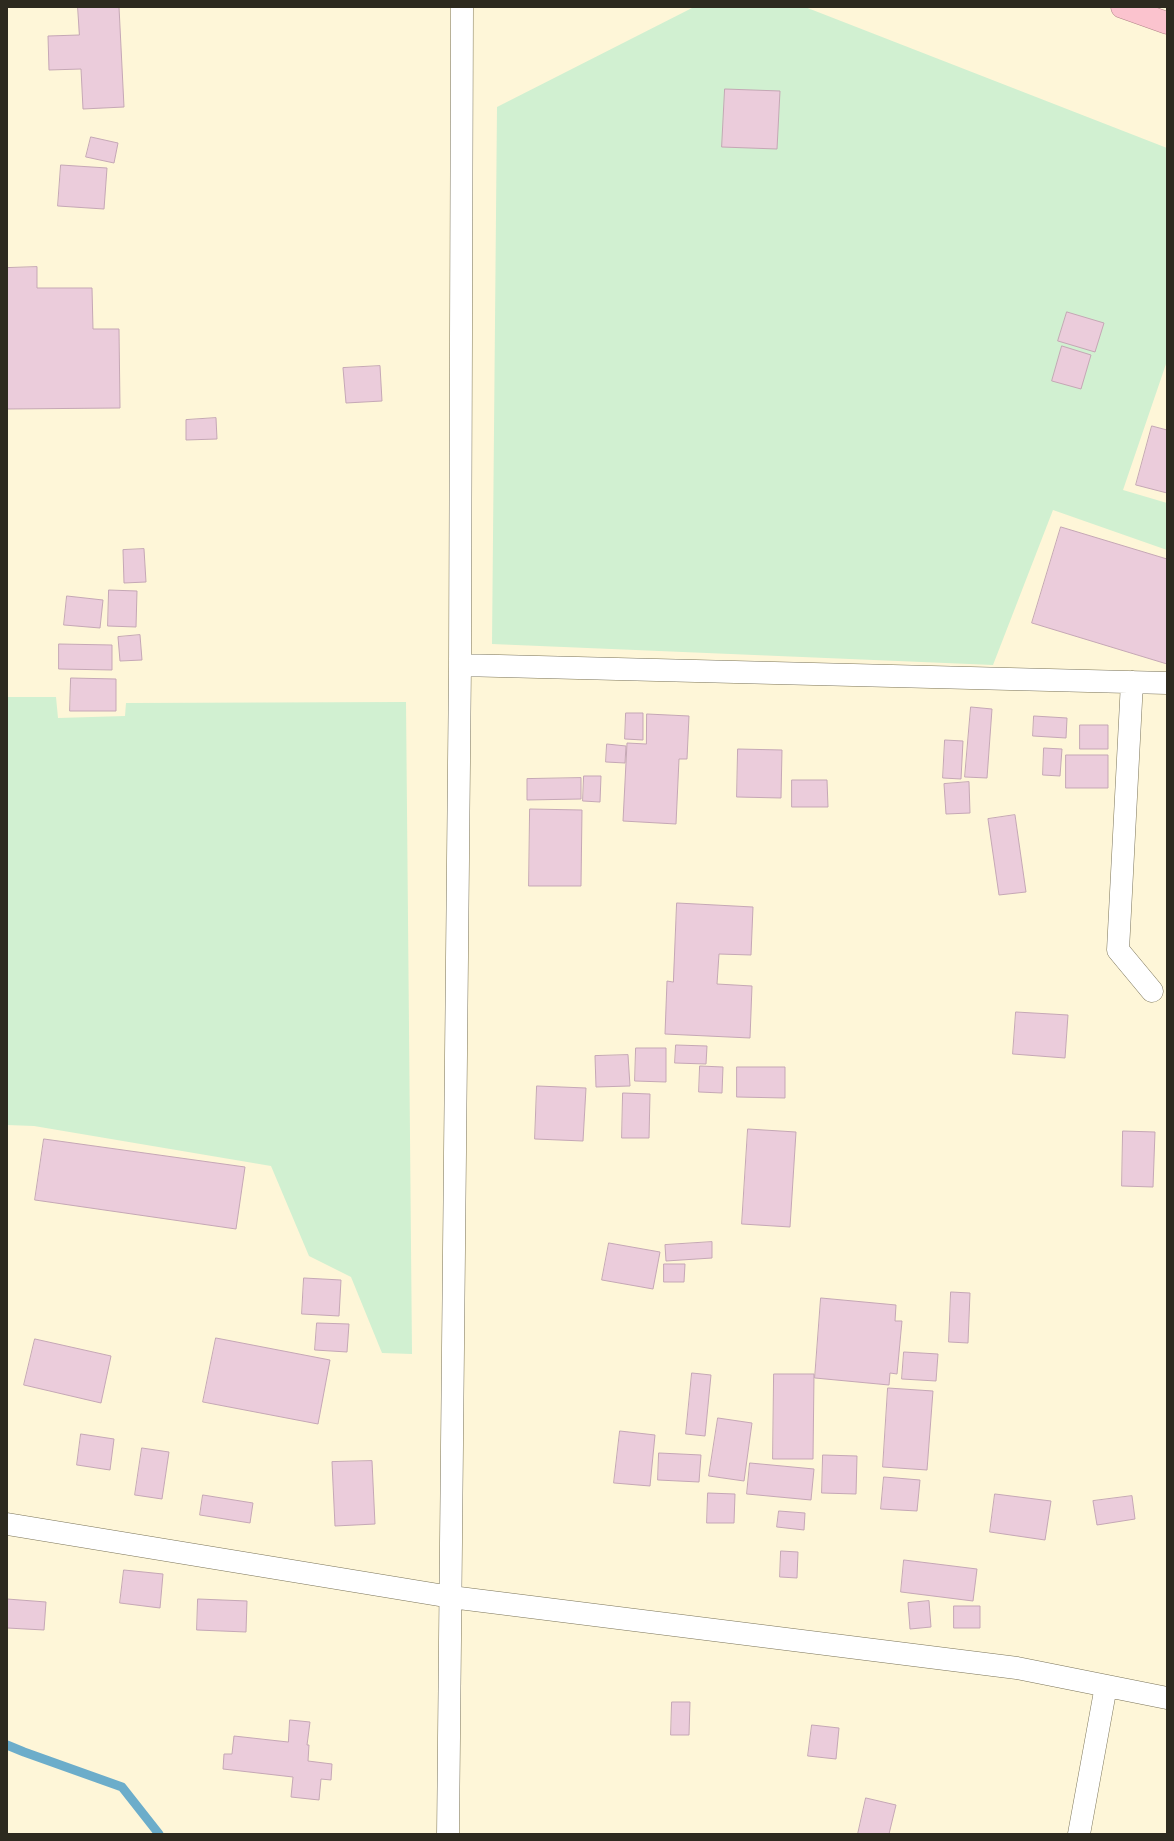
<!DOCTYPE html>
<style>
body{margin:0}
#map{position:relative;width:1174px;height:1841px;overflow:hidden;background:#fef6d8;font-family:"Titillium Web",sans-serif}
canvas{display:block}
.frame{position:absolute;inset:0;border:8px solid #2d2a1f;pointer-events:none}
</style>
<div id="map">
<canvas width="1174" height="1841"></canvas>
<div class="frame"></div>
</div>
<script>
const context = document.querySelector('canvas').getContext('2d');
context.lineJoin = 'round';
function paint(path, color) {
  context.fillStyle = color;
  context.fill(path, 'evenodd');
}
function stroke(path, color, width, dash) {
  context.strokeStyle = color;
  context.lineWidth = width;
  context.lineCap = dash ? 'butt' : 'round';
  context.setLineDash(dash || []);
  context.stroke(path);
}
const green = new Path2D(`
 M694,7H805L1167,148V361L1123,490L1167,503V550L1053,510L993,665L492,644L497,107Z
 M7,697H56L58,718L125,716L126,703L406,702L412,1354L382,1353L351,1277L309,1256L271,1166L34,1126L7,1125Z`);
const stream = new Path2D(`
 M7,1745L24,1752L122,1787L159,1834`);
const building = new Path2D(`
 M78,7H119L124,107L83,109L81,69L49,70L48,36L79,35Z
 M725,89L780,91L777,149L722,147Z
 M91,137L118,143L114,163L86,157Z
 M61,165L107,168L104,209L58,206Z
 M37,267V288H92L93,329H119L120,408L7,409V268Z
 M1067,312L1104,323L1095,352L1058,341Z
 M1062,346L1091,355L1081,389L1052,381Z
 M380,366L382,401L346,403L343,368Z
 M216,418L217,439L186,440V420Z
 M1152,426L1167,430V493L1136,485Z
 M1061,527L1167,559V664L1032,623Z
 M144,549L146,582L124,583L123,550Z
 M109,590L137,591L136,627L108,626Z
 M67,596L103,600L100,628L64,625Z
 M140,635L142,660L120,661L118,637Z
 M59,644L112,645V670L59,669Z
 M71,678L116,679V711H70Z
 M971,707L992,709L987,778L965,777Z
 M626,713H643V740L625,739Z
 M647,714L689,716L687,759H679L676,824L623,821L627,743L646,744Z
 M1034,716L1067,718L1066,738L1033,736Z
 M1080,725H1108V749H1080Z
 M945,740L963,741L961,779L943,778Z
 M607,744L626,746L625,763L606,762Z
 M1044,748L1062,749L1060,776L1043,775Z
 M738,749L782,750L781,798L737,797Z
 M1066,755H1108V788H1066Z
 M584,776H601L600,802L583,801Z
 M581,778V799L527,800V779Z
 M792,780H827L828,807H792Z
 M969,782L970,813L946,814L944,784Z
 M530,809L582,810L581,886H529Z
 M1015,815L1026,892L999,895L988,819Z
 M677,903L753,907L751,955L719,954L717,984L752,986L750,1038L665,1034L667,981L673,982Z
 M1016,1012L1068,1015L1065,1058L1013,1054Z
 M676,1045L707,1046L706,1064L675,1063Z
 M636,1048H666V1082L635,1081Z
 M628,1055L630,1086L596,1087L595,1056Z
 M700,1066L723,1067L722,1093L699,1092Z
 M737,1067H785V1098L737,1097Z
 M537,1086L586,1088L583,1141L535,1139Z
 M623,1093L650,1094L649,1138H622Z
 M748,1129L796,1132L790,1227L742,1224Z
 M1123,1131L1155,1132L1153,1187L1122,1186Z
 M44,1139L245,1167L236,1229L35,1200Z
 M712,1242V1258L666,1261L665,1245Z
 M609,1243L660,1252L653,1289L602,1280Z
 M664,1264H685L684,1282H664Z
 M304,1278L341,1280L339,1316L302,1314Z
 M951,1292L970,1293L968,1343L949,1342Z
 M821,1298L896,1305L895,1321H902L897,1374L890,1373L889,1385L815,1378Z
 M317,1323L349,1324L347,1352L315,1350Z
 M216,1338L330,1360L318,1424L203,1402Z
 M35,1339L111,1356L101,1403L24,1385Z
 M904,1352L938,1354L936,1381L902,1379Z
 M692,1373L711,1375L705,1436L686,1434Z
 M774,1374H814L813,1459H773Z
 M888,1388L933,1391L927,1470L883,1467Z
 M718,1418L752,1423L744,1481L709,1476Z
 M620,1431L655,1435L650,1486L614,1483Z
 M81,1434L114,1439L110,1470L77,1465Z
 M142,1448L169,1452L162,1499L135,1495Z
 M659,1453L701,1455L699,1482L658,1480Z
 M823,1455L857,1456L856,1494L822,1493Z
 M372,1461L375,1524L335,1526L332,1462Z
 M750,1463L814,1469L811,1500L747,1494Z
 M884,1477L920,1480L917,1511L881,1509Z
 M708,1493L735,1494L734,1523H707Z
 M995,1494L1051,1501L1045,1540L990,1532Z
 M203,1495L253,1503L250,1523L200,1515Z
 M1132,1496L1135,1519L1097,1525L1093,1501Z
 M779,1511L805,1513L804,1530L777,1527Z
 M781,1551L798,1552L797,1578L780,1577Z
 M904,1560L977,1569L973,1601L901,1592Z
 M124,1570L163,1574L160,1608L120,1603Z
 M7,1599L46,1602L44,1630L7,1628Z
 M198,1599L247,1601L246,1632L197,1630Z
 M929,1601L931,1627L910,1629L908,1603Z
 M954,1606H980V1628H954Z
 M672,1702H690L689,1735H671Z
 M290,1720L310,1722L307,1745H309L308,1761L332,1764L331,1780L321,1779L319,1800L291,1797L293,1777L223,1769L224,1754H232L234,1736L288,1742Z
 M812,1725L839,1728L836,1759L808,1756Z
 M866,1798L896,1805L889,1834H858Z`);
const minor = new Path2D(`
 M460,665L1167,683
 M1132,682L1118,950L1152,991
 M7,1524L451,1597L1017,1668L1167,1698
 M448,1834L460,665L462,7
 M1079,1834L1106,1686`);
const trunk = new Path2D(`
 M1122,7L1167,23`);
paint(green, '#d1f0d1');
stroke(stream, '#6cadca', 9);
paint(building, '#ebccdb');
stroke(building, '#c5a7b5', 1);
stroke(minor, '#7b7459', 23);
stroke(trunk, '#b28488', 23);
stroke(minor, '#fff', 22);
stroke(trunk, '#fbc3ce', 22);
</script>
